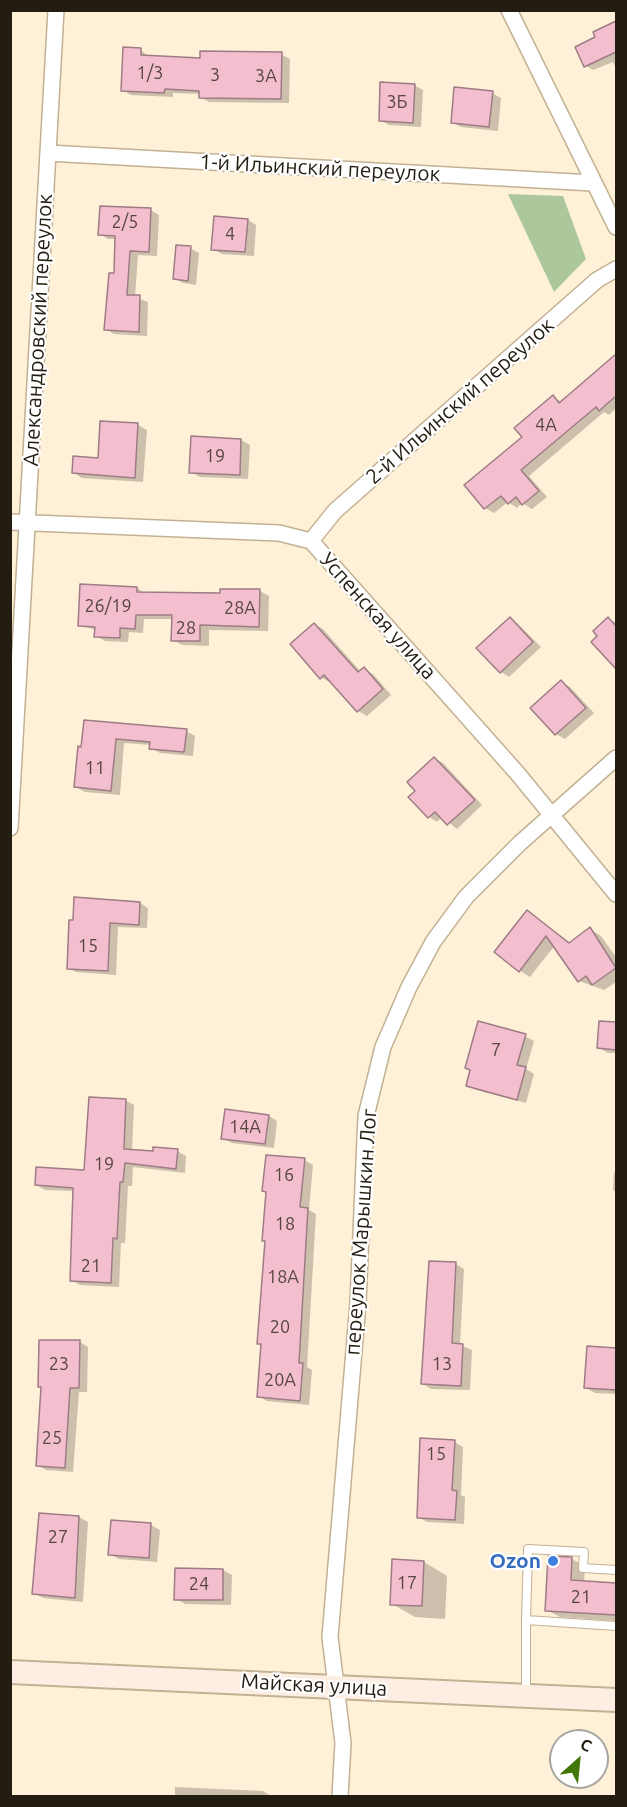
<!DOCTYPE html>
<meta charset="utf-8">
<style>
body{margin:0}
#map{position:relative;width:627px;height:1807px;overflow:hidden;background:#fff1d7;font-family:Ubuntu,sans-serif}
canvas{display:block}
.frame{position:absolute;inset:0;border:12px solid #231d11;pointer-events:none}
.north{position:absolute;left:549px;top:1729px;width:60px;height:60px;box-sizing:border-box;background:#fff;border:2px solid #a7a5a0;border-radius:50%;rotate:27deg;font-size:16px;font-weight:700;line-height:24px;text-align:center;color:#231d11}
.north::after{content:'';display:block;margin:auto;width:21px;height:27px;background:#417708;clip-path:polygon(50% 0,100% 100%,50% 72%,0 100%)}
</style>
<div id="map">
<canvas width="627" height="1807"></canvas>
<div class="frame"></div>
<div class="north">С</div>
</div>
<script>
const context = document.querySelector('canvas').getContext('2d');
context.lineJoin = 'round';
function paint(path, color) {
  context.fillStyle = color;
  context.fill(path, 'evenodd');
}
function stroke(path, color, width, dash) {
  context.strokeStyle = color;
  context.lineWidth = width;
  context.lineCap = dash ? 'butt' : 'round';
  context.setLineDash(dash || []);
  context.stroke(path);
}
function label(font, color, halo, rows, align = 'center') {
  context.font = font + ' Ubuntu,sans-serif';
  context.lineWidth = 4.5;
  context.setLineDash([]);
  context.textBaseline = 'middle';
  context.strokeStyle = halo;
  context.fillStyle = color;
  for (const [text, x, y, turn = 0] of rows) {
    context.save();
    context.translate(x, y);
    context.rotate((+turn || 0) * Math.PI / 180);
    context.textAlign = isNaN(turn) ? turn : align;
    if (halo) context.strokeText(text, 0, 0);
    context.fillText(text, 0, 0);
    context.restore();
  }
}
const forest = new Path2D(`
 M508,194L563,196L586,259L554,292Z`);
const shadow = new Path2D(`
 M616,22V69L613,62L593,70L585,65L597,38L595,33Z
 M141,50L149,57L201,60L281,54L290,59L289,103L209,102L200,97V94L173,93V97L131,95L122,90Z
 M414,85L423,90L421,127L389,125L380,120Z
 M492,93L501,98L498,131L461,127L452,122Z
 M101,207L151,210L159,215L157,256L138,255L135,297L148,302L147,336L114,334L106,329L115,274L117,239H108L100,234Z
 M248,220L256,225L254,256L222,254L213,249Z
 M190,248L199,253L196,285L183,283L174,278Z
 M615,358L616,408L609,415L604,412L529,476L547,497L532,509L522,503L517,508L508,502L494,513L485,508L466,485L524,437L553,397L562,402Z
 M138,425L147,430L143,482L82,478L73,472L99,459Z
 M192,438L241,440L250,445L248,479L200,477L191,472Z
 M137,588L146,594L221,595L260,591L269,596L268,631L209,630V646L182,645L173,640V619H144L143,633L129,632L128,642L105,641L96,636V630L80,625Z
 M510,619L518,624L541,647L509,677L501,672Z
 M608,619L614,622L616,620V667L593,642L599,636Z
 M314,624L323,629L361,672L364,669L373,674L391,695L367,716L358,711L331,681L329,682L321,677Z
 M561,682L570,687L594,713L565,739L556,734L532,708Z
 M85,721L186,731L195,736L193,756L160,753L151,748V745L124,743L120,795L85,792L76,787Z
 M434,758L443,763L482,805L457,829L442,817L437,822L429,817L417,791Z
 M140,903L148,908L147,928L118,927L116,975L76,972L68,968L71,922Z
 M527,912L571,943L590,929L601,936L616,957V982L604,990L579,981L555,945L530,977L519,970Z
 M601,1023L616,1024V1053H608L599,1048Z
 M525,1036L534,1041L526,1069L534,1074L526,1103L476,1090L467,1085Z
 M125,1100L134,1105L132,1151L154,1153L177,1151L186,1156L185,1173L133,1167L132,1186H128L125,1243H121L119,1287L80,1285L71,1280L74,1191L45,1190L36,1185L85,1171Z
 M269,1116L277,1121L274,1148L232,1143L223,1138Z
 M304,1160L313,1165L309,1210L316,1214L307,1367L312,1370L309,1405L267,1401L258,1396L263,1346L258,1343Z
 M614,1172L616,1173V1192L613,1190Z
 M456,1264L464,1269L460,1345L472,1350L470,1390L431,1389L422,1383Z
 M80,1342L88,1347L87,1392H79L73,1472L46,1470L37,1465L43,1388Z
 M588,1348L616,1349V1394L595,1393L586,1388Z
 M455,1442L463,1447L461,1495L465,1497L464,1524L427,1522L418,1517Z
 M41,1515L79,1517L88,1522L83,1602L43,1598L34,1593Z
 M151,1525L160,1530L157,1562L119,1559L110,1554Z
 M572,1559L585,1566L584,1583L616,1584V1621L560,1617L547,1610Z
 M394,1561L424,1562L447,1576L445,1619L415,1617L392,1604Z
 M223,1570L232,1575L231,1605L185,1604L176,1599Z
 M175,1787L263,1791L271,1796H175Z`);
const building = new Path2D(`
 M616,21V52L584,67L575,47L595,37L593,32Z
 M123,47L141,48V55L200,58V51L282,52L281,99L199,98V91L165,89L164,93L121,91Z
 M380,82L415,84L413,123L379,121Z
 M454,87L493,91L489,127L451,123Z
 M100,206L151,208L149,252L130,251L127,295H140L139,332L104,330L109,273H114L115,236L98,235Z
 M214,216L248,219L245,252L211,250Z
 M176,245L191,246L188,281L173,279Z
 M616,354V396L599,411L596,407L521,470L539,491L522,505L516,497L508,504L501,496L484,509L464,485L522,437L514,428L553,395L559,403Z
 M100,421L138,423L135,478L72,473L73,456L98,458Z
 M191,436L241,439L240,475L189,473Z
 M80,584L137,587V592L220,593V589H260L259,627L200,625V641H171L172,615H136L135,629L120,628V638L94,637L95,627L78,626Z
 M510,617L533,642L500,673L476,648Z
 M608,617L616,626V669L591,642L597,636L593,631Z
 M314,623L358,672L364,667L383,689L357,712L324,675L320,679L290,644Z
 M561,680L586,708L555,735L530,708Z
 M84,720L187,729L184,752L149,749L150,742L116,739L111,791L74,787L78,746L81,747Z
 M434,757L475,800L447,825L435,812L428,818L408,797L415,791L407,782Z
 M74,897L140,902L139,925L110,923L108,971L67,969L69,920H73Z
 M527,910L569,943L590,927L616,968L592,985L586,976L578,982L546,936L519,972L494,952Z
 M478,1021L526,1034L517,1065L526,1067L517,1100L466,1086L470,1070L465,1068Z
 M599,1021L616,1022V1050L597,1048Z
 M89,1097L126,1099L124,1149L153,1151V1147L178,1149L176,1169L125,1163L123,1182H120L117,1239L113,1238L111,1283L70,1281L73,1188L35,1185L36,1167L84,1170Z
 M225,1109L269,1115L265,1144L221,1139Z
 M266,1155L305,1158L300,1207L308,1208L299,1363H303L300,1401L257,1397L261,1344H257L265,1241H262L266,1192L262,1191Z
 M429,1261L456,1262L452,1343L463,1344L461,1386L421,1384Z
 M39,1340H80L79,1388H70L65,1468L36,1466L41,1387H38Z
 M587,1346L616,1348V1390L584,1388Z
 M420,1438L455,1440L452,1490L457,1491L455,1520L417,1518Z
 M39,1513L79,1516L75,1598L32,1594Z
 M111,1520L151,1523L149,1558L108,1555Z
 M548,1556L572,1557L571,1580L616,1583V1615L545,1611Z
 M392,1559L424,1561L422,1606L390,1605Z
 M175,1568L223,1569V1600H174Z`);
const lane = new Path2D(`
 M526,1620L528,1549L584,1552L583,1568L616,1570
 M526,1694V1620L616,1626`);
const street = new Path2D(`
 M509,10L616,227
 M48,153L593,183
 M10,522L279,533L311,541L518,774L616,894
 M311,541L335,511L597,280L616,269
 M10,828L56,10
 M340,1796L343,1743L330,1637L358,1303L366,1116L383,1047L409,987L433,942L466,897L520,843L616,758`);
const secondary = new Path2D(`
 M10,1672L616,1700`);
const markers = [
 [553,1561,6,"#3f7fe0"]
];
const numberNames = [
 ["1/3",150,73],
 ["3",215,75],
 ["3А",266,76],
 ["3Б",397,102],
 ["2/5",125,222],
 ["4",230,234],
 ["4А",546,425],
 ["19",215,456],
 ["26/19",108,606],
 ["28А",240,608],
 ["28",186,628],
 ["11",95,768],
 ["15",88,946],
 ["7",496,1050],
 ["14А",245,1127],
 ["19",104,1164],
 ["16",284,1175],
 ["18",285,1224],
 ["21",91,1266],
 ["18А",283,1277],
 ["20",280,1327],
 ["23",59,1364],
 ["13",442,1364],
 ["20А",280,1380],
 ["25",52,1438],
 ["15",436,1454],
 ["27",58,1537],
 ["17",407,1583],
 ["24",199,1584],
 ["21",581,1597]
];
const streetNames = [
 ["1-й Ильинский переулок",320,168,3],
 ["Александровский переулок",38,330,-87],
 ["2-й Ильинский переулок",460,401,-41],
 ["Успенская улица",378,616,48],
 ["переулок Марышкин Лог",361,1232,-86],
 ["Майская улица",314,1685,3]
];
const shopNames = [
 ["Ozon",541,1561]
];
paint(forest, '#adc79d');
paint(shadow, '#0003');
paint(building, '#f3bfce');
stroke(building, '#9e7b85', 1.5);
stroke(lane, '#c2b192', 10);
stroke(street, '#c2b192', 18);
stroke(secondary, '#c2b192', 26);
stroke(lane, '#fff', 8);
stroke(street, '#fff', 15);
stroke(secondary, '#fdeee3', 22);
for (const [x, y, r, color] of markers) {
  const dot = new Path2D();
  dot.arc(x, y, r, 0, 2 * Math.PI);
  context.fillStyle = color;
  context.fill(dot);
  stroke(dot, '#fff', 2);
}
label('18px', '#574640', null, numberNames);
label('21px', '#231d11', '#fff', streetNames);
label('bold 21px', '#366cbe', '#fff', shopNames, 'right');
</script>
